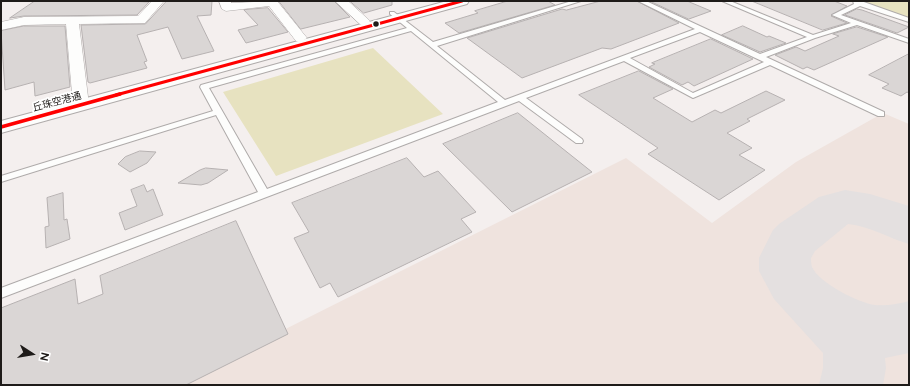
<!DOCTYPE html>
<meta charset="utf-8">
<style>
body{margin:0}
#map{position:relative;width:910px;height:386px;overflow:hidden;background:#f4efee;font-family:Figtree,sans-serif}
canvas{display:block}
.frame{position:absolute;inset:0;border:2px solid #1e1b19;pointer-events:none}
.north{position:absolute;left:12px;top:334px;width:40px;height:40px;-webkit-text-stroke:3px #fff;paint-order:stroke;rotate:102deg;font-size:11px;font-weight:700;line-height:16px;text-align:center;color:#1e1b19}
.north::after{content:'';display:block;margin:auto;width:14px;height:18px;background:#1e1b19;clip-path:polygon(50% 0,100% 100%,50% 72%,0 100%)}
</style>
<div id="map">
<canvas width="910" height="386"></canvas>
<div class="frame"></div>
<div class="north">N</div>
</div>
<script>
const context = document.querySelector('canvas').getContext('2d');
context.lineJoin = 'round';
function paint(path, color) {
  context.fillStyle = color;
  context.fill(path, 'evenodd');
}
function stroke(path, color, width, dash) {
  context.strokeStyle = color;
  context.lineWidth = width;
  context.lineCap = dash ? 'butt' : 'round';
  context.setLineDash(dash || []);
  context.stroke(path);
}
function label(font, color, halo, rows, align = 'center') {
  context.font = font + ' Figtree,"Noto Sans JP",sans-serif';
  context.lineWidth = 3.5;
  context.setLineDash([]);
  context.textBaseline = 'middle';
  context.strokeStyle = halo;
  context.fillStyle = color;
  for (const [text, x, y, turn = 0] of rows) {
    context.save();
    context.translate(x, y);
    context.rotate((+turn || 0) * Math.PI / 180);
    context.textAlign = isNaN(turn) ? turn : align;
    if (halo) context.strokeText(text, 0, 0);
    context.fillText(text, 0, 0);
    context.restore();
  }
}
const built = new Path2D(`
 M883,113L909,124V385H174L626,158L712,223L796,162Z`);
const green = new Path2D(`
 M859,1H909V18Z
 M373,48L443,114L276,176L223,92Z`);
const taxiway = new Path2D(`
 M845,190L870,194L909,206V244C888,238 870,226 848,224L815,251L811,258C811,260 811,264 812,267C819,283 859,303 875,305C887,306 898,304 909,301V353L885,358L886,368L883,385H819L823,368V353L774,299L759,271V258L773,230L779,224L819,197Z`);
const building = new Path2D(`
 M35,1H128L149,2L137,15L24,16L10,18Z
 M167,1H212L211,15L197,16L214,51L182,59L168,27L137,35L147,61L144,62L147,68L90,83L88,82L81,25L145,24Z
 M279,1H334L350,17L301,29Z
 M350,1H392V5L364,13Z
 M508,1H548L555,5L459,33L445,23L478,13L475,11Z
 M601,1H637L679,23L611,49L602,48L522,78L467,38L562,9L566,10Z
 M650,1H687L711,11L689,19Z
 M752,1H834L847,6L831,16L847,23L823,30Z
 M268,8L288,32L246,43L238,30L258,25L244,10Z
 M857,9L862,10L909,27L897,33L845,15Z
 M24,26H65L70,87L35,96L34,82L5,90L1,31Z
 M743,26L767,37L769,36L786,43L760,52L722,35Z
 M857,27L888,37L814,70L807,67L803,69L775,55L796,47L805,51L839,36L833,34Z
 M711,39L753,59L694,86L688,82L682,85L649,67L655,64L652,63Z
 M909,54V93L907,92L901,96L882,88L889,84L869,75Z
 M639,71L673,89L653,98L692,122L715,110L721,113L766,91L785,100L747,119L750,121L727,133L752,148L739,155L765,170L719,200L648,154L658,148L579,95Z
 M518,113L592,172L512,212L443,144Z
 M140,151L156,152L147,163L130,172L118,164L125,157Z
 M407,158L424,177L438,171L476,212L461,219L472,232L338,297L330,283L320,288L294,238L309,232L292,203Z
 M206,168L228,170L208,183L201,185L178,183L200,170Z
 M144,185L147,192L153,189L163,215L125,230L119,213L137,206L131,190Z
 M63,193L64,220L67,219L70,239L46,248L45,227L49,226L47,198Z
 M236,221L288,334L186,385H1V308L75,279L78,304L103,294L100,276Z`);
const lane = new Path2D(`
 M572,1H581L437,46L505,100L695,29L638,1H646L760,54L807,37L722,1H730L813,35L851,23L832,15L854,4L853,1H861L909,18V22L860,6L841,15L909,39V43L857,25L815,38L766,57L884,112V116H878L770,65L693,98L624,61L526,98L582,139L583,141L582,143H576L519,101L1,298V288L258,192L216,115L1,182V176L213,111L200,87L201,85L407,28L390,14V12H394L433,42ZM411,31L498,102L267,189L209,88ZM700,32L764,62L693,93L630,58Z`);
const street = new Path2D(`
 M152,1H164L145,23L79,24L89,105L87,108H75L73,105L66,24L24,25L1,30V22L24,17L138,16Z
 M219,1H231V3L277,1L307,38L301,42L296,41L269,6L226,11L222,9Z
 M335,1H348L370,21L368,24H360Z`);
const secondary = new Path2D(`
 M447,1H469L467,4L1,133V121Z`);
const bus1Far1 = new Path2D(`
 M116,95L462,1`);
const bus1 = new Path2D(`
 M1,127L120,94`);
const markers = [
 [376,24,3.5,"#1e1b19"]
];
const farStreetnames = [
 ["丘珠空港通",57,102,-15]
];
paint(built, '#efe3de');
paint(green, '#e7e2c0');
paint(taxiway, '#e4e0e0');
paint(building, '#dad6d5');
stroke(building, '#b6b1b1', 1);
stroke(lane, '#afabaa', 2);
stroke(street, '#afabaa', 1);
stroke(secondary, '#afabaa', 2);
paint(lane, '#fdfdfc');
paint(street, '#fdfdfc');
paint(secondary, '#fdfdfc');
stroke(bus1Far1, '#f00', 3);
stroke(bus1, '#f00', 3.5);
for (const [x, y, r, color] of markers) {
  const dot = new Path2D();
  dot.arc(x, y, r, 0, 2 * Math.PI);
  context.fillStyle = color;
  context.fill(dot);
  stroke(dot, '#fff', 1.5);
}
label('10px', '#1e1b19', '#fff', farStreetnames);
</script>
